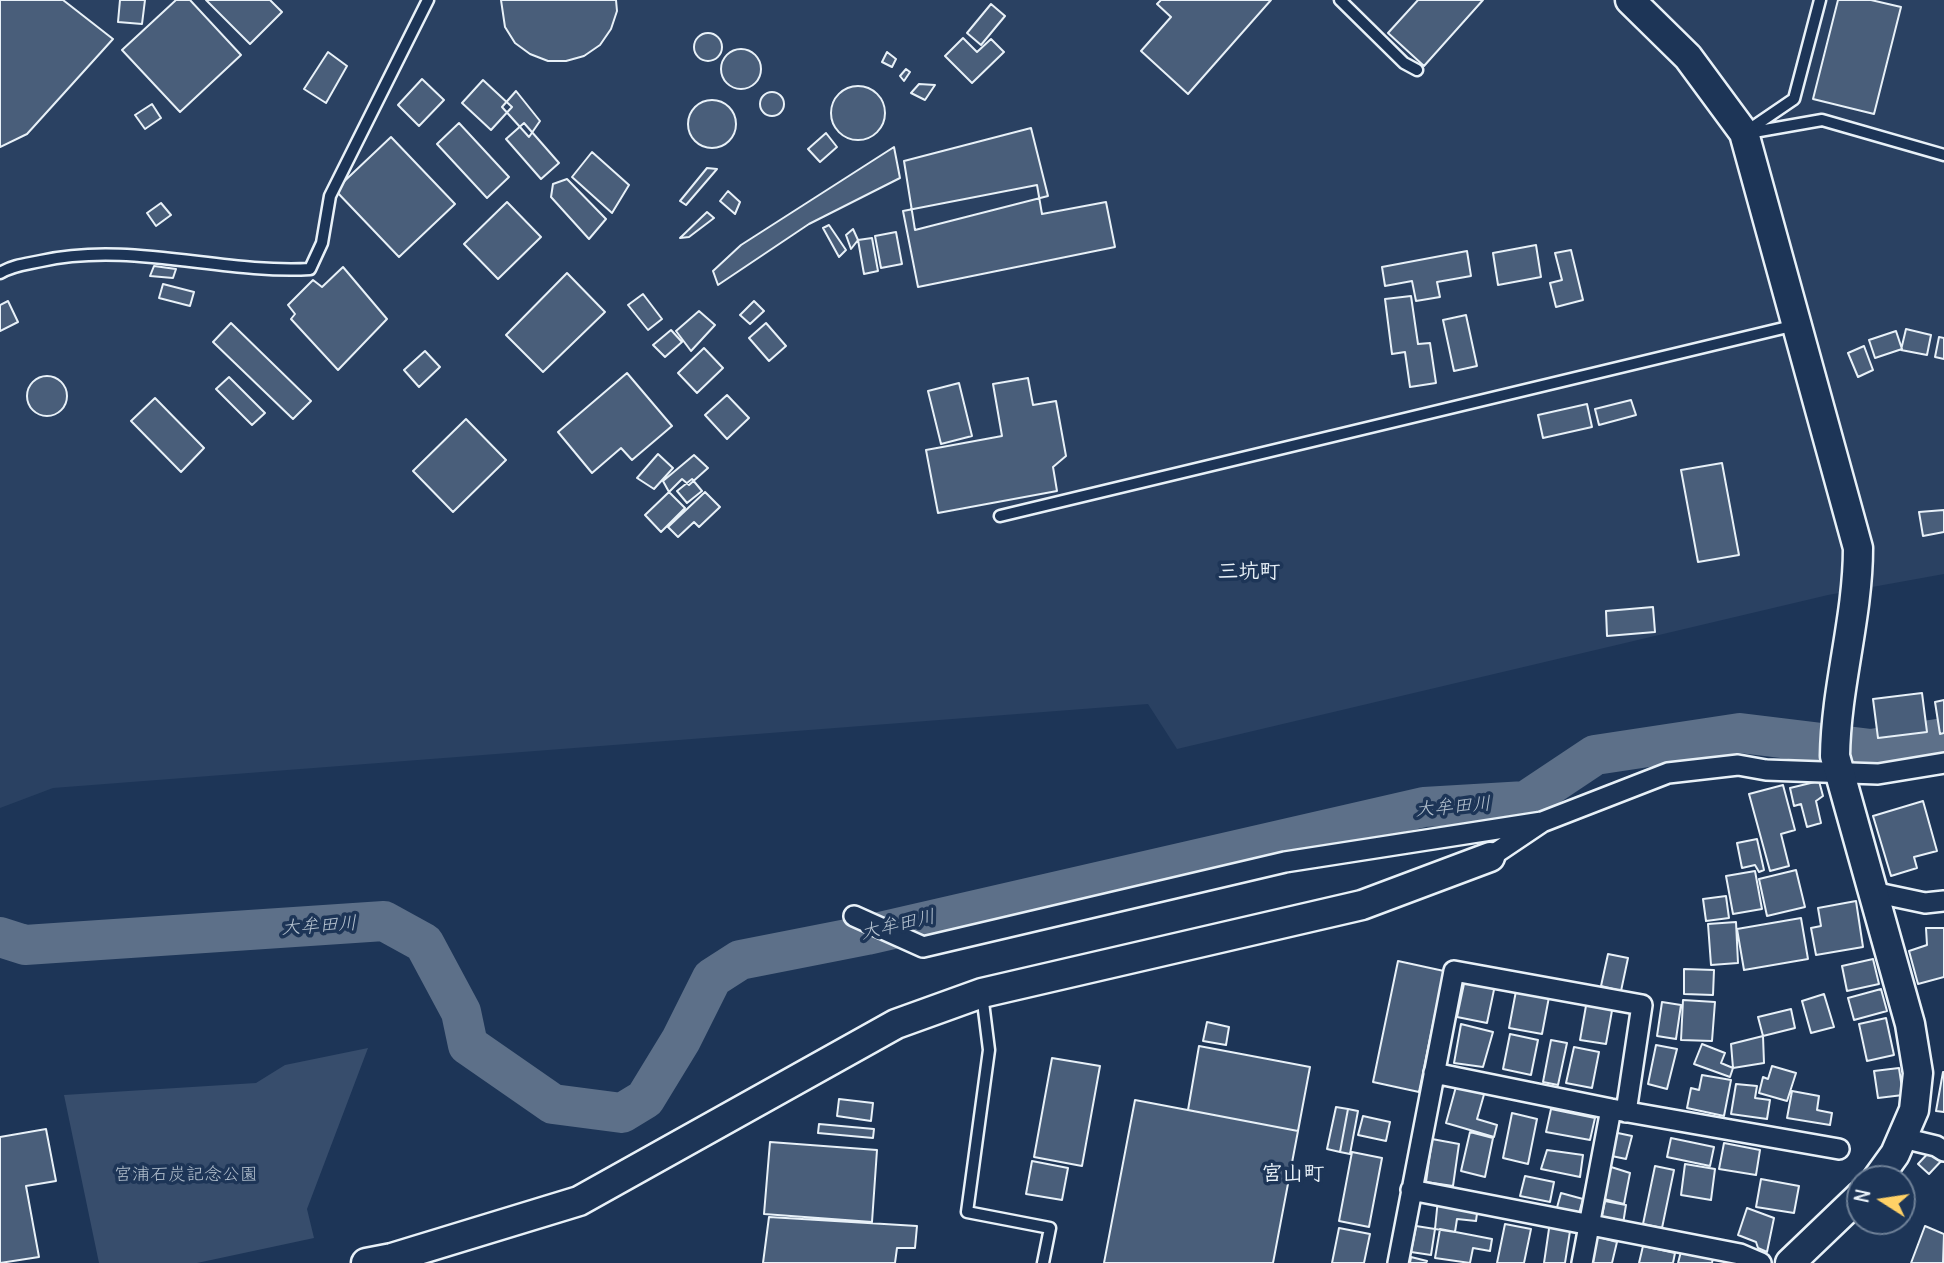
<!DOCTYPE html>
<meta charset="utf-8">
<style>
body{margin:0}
#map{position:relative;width:1944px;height:1263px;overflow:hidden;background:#1d3557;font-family:Delius,sans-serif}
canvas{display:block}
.north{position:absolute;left:1846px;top:1165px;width:70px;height:70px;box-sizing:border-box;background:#1d3557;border:2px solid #6e8097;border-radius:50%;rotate:282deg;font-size:19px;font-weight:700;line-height:28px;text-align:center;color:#e8f1f8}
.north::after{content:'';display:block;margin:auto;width:24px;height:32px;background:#ffd166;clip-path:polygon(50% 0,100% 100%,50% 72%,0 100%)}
</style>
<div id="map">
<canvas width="1944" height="1263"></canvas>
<div class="north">N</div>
</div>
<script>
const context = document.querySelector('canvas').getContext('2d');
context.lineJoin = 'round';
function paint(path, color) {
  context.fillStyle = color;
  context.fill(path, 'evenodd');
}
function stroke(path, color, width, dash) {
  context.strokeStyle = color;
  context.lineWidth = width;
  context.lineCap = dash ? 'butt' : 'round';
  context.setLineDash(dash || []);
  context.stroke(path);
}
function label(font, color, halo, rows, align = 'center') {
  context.font = font + ' Delius,"Klee One",sans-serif';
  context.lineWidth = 7;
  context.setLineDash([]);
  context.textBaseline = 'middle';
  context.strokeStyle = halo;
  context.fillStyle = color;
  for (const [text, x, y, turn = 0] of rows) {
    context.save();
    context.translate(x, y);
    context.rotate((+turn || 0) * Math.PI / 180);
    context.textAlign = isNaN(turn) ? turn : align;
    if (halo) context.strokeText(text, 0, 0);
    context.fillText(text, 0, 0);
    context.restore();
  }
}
const built = new Path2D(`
 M0,0H1944V574L1828,595L1177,749L1148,704L53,788L0,808Z`);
const green = new Path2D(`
 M368,1048L307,1209L314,1238L197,1263H99L64,1095L256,1083L285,1065Z`);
const river = new Path2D(`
 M0,937L25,945L384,921L424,943L461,1012L468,1045L553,1104L622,1113L645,1099L681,1040L712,978L740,960L867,935L1424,807L1526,801L1595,755L1740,733L1871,749L1944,738`);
const building = new Path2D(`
 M0,0H63L113,39L27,134L0,147Z
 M120,0H145L142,24L118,22Z
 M176,0H190L241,55L180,112L122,50Z
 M206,0H270L282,12L250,44Z
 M501,0H616L617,11L611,29L600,45L584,56L566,61H548L530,54L515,43L505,27Z
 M1161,0H1271L1188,94L1141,51L1171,17L1157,4Z
 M1418,0H1483L1424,66L1388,33Z
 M1838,0H1871L1901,7L1874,114L1813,99Z
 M991,4L1005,16L981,45L967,33Z
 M694 47a14 14 0 1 1 28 0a14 14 0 1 1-28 0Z
 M963,38L977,52L991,39L1004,52L972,83L945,56Z
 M721 69a20 20 0 1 1 40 0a20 20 0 1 1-40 0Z
 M328,52L347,66L326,103L304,89Z
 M887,52L896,59L892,67L882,62Z
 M906,69L910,72L904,81L900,76Z
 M422,79L444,100L419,126L398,105Z
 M483,80L512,107L491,130L462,103Z
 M919,84L935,85L925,100L911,93Z
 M831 113a27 27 0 1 1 54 0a27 27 0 1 1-54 0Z
 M516,91L540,121L529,137L502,107Z
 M760 104a12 12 0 1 1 24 0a12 12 0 1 1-24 0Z
 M688 124a24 24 0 1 1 48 0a24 24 0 1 1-48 0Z
 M152,104L161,118L145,129L135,115Z
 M459,123L509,177L487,198L437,144Z
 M524,123L559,163L541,179L506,139Z
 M1031,128L1048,196L915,230L904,161Z
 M826,133L837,147L820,162L808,149Z
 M391,137L455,204L399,257L335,190Z
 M894,147L900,178L809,224L718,285L713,271L741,245Z
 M592,152L629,185L612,213L572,177Z
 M707,168L717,169L686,205L680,201Z
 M567,179L606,219L589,239L551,197L553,184Z
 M1037,185L1042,214L1106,202L1115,247L918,287L903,211Z
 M728,191L740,202L735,214L720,201Z
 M507,202L541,237L498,279L464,244Z
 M161,203L171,215L156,226L147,213Z
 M707,212L714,218L689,237L680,238Z
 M829,225L846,250L839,257L823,228Z
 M853,229L858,240L851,249L846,235Z
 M896,232L902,264L881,268L875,236Z
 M872,238L878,271L864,274L858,240Z
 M1536,245L1541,277L1498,285L1493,253Z
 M1571,250L1583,300L1556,307L1550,283L1562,280L1555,253Z
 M1467,251L1471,276L1437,282L1440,297L1416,301L1412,281L1385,286L1382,267Z
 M154,266L176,269L173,278L150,276Z
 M343,267L387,319L338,370L291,319L295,314L288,305L313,280L322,287Z
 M567,273L605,312L543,372L506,335Z
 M163,284L194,292L190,306L159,298Z
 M643,294L662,319L648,330L628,305Z
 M1411,296L1418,344L1430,343L1436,383L1410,387L1405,352L1392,354L1385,299Z
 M8,301L18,322L0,331V305Z
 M754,301L764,311L750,324L740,315Z
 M699,311L715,325L691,351L676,331Z
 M1466,315L1477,366L1454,371L1443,320Z
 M231,323L311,401L293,419L213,342Z
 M766,323L786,346L769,361L749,338Z
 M1906,329L1931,335L1927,355L1901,350Z
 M671,330L682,342L665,357L653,345Z
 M1896,331L1902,349L1875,358L1869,340Z
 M1939,337L1944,338V359L1935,357Z
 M1864,346L1873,370L1858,377L1848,353Z
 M704,348L723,368L697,393L678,373Z
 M425,351L440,367L419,387L404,370Z
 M627,373L672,426L632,460L621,448L592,473L558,432Z
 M27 396a20 20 0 1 1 40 0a20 20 0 1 1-40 0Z
 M229,377L265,413L252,425L216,389Z
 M1028,378L1033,405L1056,401L1066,456L1053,467L1057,491L938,513L926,450L1002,436L993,384Z
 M959,383L972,436L941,444L928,391Z
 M727,395L749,418L727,439L705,415Z
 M155,398L204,448L181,472L131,421Z
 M1631,400L1636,415L1599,425L1595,409Z
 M1587,404L1592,427L1543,438L1538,415Z
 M466,419L506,460L453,512L413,471Z
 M658,454L673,468L654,489L637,478Z
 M694,455L708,468L689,485L682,479L669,492L663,481Z
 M1722,463L1739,555L1698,562L1681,470Z
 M692,479L702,491L687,503L677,491Z
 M669,492L685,508L661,532L645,515Z
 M705,492L720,507L699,527L694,522L678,537L668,527Z
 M1944,510V532L1923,536L1919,512Z
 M1653,607L1655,632L1607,636L1606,611Z
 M1922,693L1927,732L1878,738L1873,699Z
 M1944,700V733L1940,734L1935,702Z
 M1819,781L1823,796L1816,801L1821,823L1807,827L1801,804L1794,806L1790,788Z
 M1783,785L1795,830L1781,834L1789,866L1770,871L1749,794Z
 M1923,801L1937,851L1914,857L1917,868L1891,876L1873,816Z
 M1757,839L1764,870L1759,872L1755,865L1742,868L1737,843Z
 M1796,870L1805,907L1767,916L1759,879Z
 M1755,871L1762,909L1733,914L1726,876Z
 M1726,896L1729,918L1706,921L1703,899Z
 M1856,901L1863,947L1816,955L1811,928L1821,926L1818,908Z
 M1801,918L1808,959L1744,970L1737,929Z
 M1736,922L1738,963L1711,965L1708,924Z
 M1926,928H1944V977L1918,984L1909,951L1927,945Z
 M1608,954L1628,958L1621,991L1601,986Z
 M1873,959L1879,984L1847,991L1842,966Z
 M1398,961L1444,971L1419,1092L1373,1082Z
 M1684,969L1714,970L1713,995L1684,994Z
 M1465,979L1495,985L1487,1023L1457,1017Z
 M1881,989L1887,1011L1854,1020L1848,998Z
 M1516,991L1549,997L1542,1034L1509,1028Z
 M1824,994L1834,1027L1811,1033L1802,1001Z
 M1587,1000L1613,1005L1606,1044L1580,1040Z
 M1683,1000L1715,1002L1712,1041L1681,1040Z
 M1662,1002L1681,1005L1676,1039L1657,1036Z
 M1791,1009L1795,1028L1763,1036L1758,1017Z
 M1886,1018L1894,1055L1867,1061L1859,1024Z
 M1207,1022L1229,1027L1226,1045L1203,1041Z
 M1461,1024L1493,1032L1483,1067L1454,1063Z
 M1510,1034L1538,1040L1531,1075L1503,1069Z
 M1763,1036L1764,1063L1733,1068L1731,1044Z
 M1551,1040L1567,1043L1558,1085L1543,1082Z
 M1702,1044L1725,1053L1721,1063L1733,1068L1730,1077L1694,1064Z
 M1656,1045L1677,1049L1667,1089L1648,1084Z
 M1199,1046L1310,1067L1298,1131L1188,1110Z
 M1574,1047L1599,1052L1592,1088L1566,1083Z
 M1052,1058L1100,1066L1082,1166L1034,1157Z
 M1772,1066L1796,1073L1787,1101L1759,1093L1763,1077L1768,1079Z
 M1899,1068L1903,1095L1878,1098L1874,1071Z
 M1943,1072H1944V1112L1936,1111Z
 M1702,1075L1731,1080L1724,1116L1687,1108L1691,1088L1699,1090Z
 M1457,1083L1485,1091L1477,1119L1497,1125L1494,1137L1446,1123Z
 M1736,1084L1757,1086L1755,1098L1770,1100L1767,1119L1731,1114Z
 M1792,1091L1819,1096L1817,1110L1832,1113L1830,1125L1787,1118Z
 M839,1099L873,1103L871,1121L837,1116Z
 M1135,1100L1298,1131L1273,1263H1104Z
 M1336,1107L1348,1109L1340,1152L1327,1149Z
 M1348,1109L1358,1111L1350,1154L1340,1152Z
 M1551,1109L1595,1118L1590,1140L1546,1132Z
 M1512,1113L1537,1119L1528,1164L1503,1158Z
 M1363,1116L1390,1122L1386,1141L1358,1135Z
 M819,1124L874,1129L873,1138L818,1133Z
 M46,1129L56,1181L26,1186L39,1257L0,1263V1137Z
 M1470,1132L1493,1138L1485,1177L1461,1171Z
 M1613,1132L1632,1136L1626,1159L1607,1155Z
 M1671,1138L1714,1147L1710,1166L1667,1157Z
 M1432,1139L1459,1144L1453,1186L1426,1182Z
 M770,1142L877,1150L872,1222L764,1214Z
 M1724,1143L1760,1150L1756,1175L1719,1169Z
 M1933,1148L1944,1158L1929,1174L1918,1164Z
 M1547,1150L1583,1155L1580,1177L1541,1169Z
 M1352,1152L1382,1158L1369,1227L1339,1221Z
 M1032,1161L1068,1168L1062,1200L1026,1194Z
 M1685,1164L1715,1169L1711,1200L1681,1195Z
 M1608,1166L1630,1173L1624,1204L1600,1198Z
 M1655,1166L1674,1170L1662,1228L1643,1224Z
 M1525,1176L1554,1182L1550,1202L1520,1196Z
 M1761,1179L1799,1186L1794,1213L1756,1207Z
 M1561,1193L1583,1199L1578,1217L1556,1211Z
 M1438,1199L1478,1206L1476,1221L1457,1219L1455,1232L1435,1229Z
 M1605,1201L1626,1205L1623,1224L1601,1220Z
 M1747,1208L1774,1218L1767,1252L1758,1248L1756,1242L1738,1235Z
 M769,1217L917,1226L915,1248H897L895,1263H763Z
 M1550,1222L1571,1225L1565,1263H1544Z
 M1505,1224L1531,1229L1524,1263H1497Z
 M1416,1226L1435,1229L1431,1255L1411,1252Z
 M1925,1226L1944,1234L1943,1263H1911Z
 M1339,1228L1370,1234L1364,1263H1332Z
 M1440,1229L1492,1239L1490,1251L1473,1248L1470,1263L1435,1258Z
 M1595,1236L1617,1242L1612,1263H1589Z
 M1683,1244L1713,1258L1712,1263H1678Z
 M1643,1246L1675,1253L1673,1263H1639Z
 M1411,1257L1427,1261L1426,1263H1410Z`);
const lane = new Path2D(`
 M1340,0L1404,63L1417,70
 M1747,131L1794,99L1820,0
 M1748,133L1822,120L1944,155
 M0,273C13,265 27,264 41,261C131,241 221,274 310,269L322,243L330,196L428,0
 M1000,516L1796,325
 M982,994L989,1050L967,1212L1050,1228L1043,1263`);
const street = new Path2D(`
 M1490,857L1542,822L1668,773L1738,765L1766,770L1878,774L1944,763
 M1873,892L1925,903L1944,901
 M854,916L923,947L1285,862L1542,822
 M1434,1073L1611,1109L1839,1149
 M1903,1138L1936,1146L1944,1151
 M1411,1190L1740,1254L1761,1263
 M1398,1263L1454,971L1642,1005L1626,1112
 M1582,1263L1611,1109`);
const secondary = new Path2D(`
 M1630,0L1688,57L1744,133L1858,548C1858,618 1836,686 1835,756L1910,1024L1918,1073L1914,1110L1895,1154L1877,1179
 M366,1263L392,1258L579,1201L896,1024L982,993L1362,905L1490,857
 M1790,1263L1860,1196`);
const parkNames = [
 ["宮浦石炭記念公園",186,1175]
];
const waterNames = [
 ["大牟田川",1453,807,-5],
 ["大牟田川",898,925,-13],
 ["大牟田川",319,926,-4]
];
const quarterNames = [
 ["三坑町",1249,572],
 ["宮山町",1293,1174]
];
paint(built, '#2a4162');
paint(green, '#374d6c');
stroke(river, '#5d7089', 40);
paint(building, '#495e7a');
stroke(building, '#e8f1f8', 2);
stroke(lane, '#e8f1f8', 15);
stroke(street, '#e8f1f8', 24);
stroke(secondary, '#e8f1f8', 33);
stroke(lane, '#1d3557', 10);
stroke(street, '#1d3557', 19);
stroke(secondary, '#1d3557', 28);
label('18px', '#b3c0ce', '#1d3557', parkNames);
label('italic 19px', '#b7c4d1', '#1d3557', waterNames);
label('bold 21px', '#e8f1f8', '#1d3557', quarterNames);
</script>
